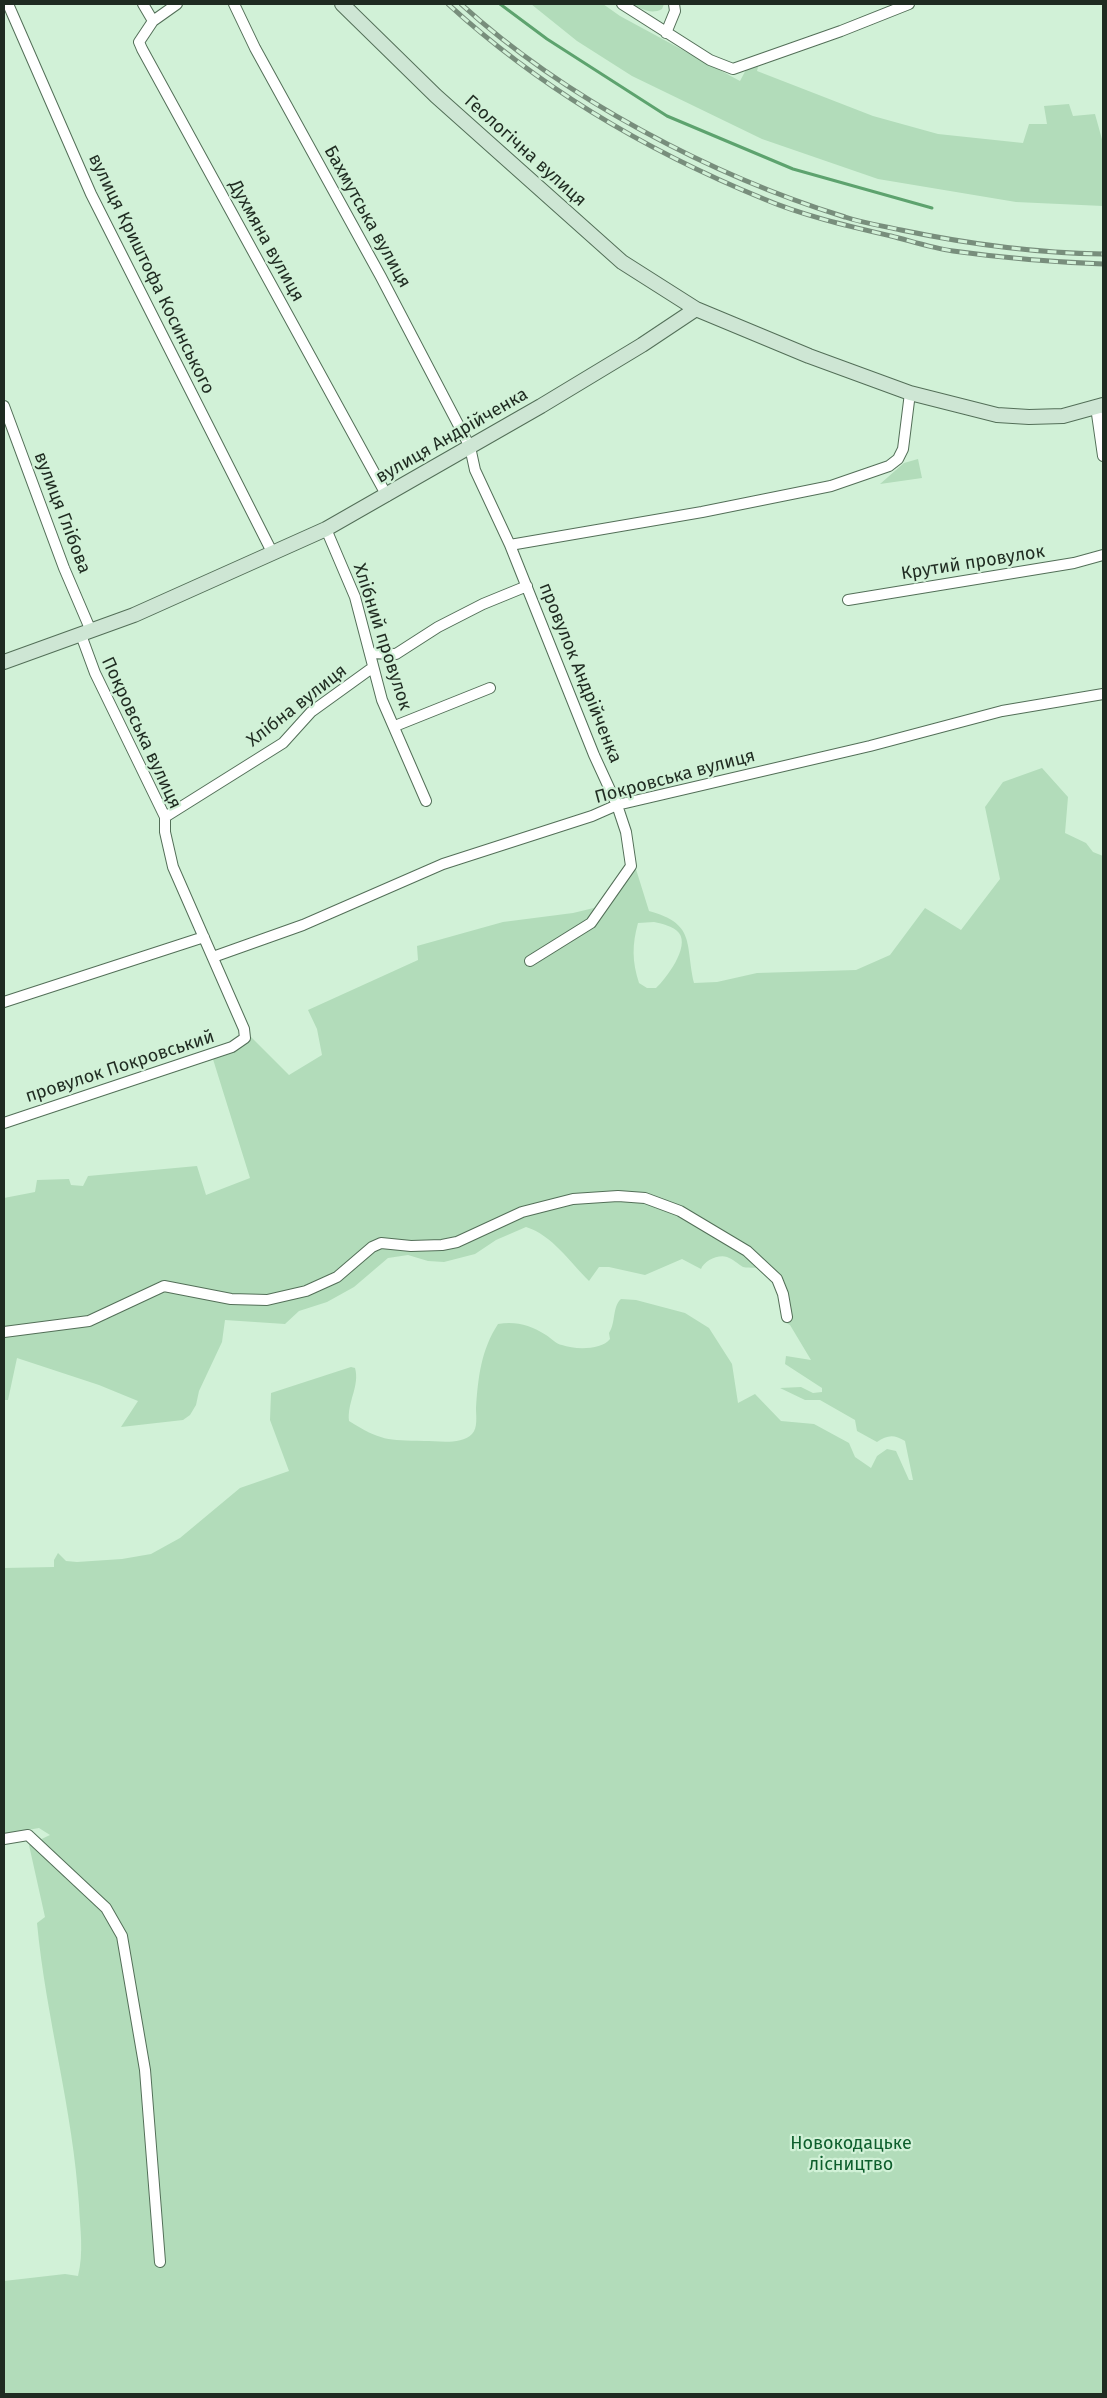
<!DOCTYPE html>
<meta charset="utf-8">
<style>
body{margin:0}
#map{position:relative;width:1107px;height:2398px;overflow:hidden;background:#d1f1d7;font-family:"Fira Sans",sans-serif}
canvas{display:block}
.frame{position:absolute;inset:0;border:5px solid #1f2b21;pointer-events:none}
</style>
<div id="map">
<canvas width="1107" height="2398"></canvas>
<div class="frame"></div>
</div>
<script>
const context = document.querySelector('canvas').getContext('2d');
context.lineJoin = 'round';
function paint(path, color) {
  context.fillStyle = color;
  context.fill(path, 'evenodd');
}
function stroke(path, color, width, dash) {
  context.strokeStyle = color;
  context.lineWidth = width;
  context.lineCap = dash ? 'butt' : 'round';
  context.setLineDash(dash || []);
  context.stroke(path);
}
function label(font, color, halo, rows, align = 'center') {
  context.font = font + ' "Fira Sans",sans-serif';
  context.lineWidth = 4.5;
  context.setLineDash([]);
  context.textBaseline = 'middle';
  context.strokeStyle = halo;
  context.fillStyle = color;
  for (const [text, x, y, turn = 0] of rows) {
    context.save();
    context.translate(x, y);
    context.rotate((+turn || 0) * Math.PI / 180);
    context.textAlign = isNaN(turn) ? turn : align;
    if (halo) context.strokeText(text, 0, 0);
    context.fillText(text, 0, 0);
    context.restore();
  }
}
const green = new Path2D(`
 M531,4H603L620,16L740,81L748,66L759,63L757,71L873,116L938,134L1023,143L1029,124H1047L1044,106L1069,104L1073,116L1095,114L1103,143V206L1016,202L878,179L762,139L632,76L577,41Z
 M632,4H664L662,9C651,15 642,9 632,4Z
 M918,459L922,478L880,484L904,463Z
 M1042,768L1068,797L1065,833L1086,843L1093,852L1103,856V2394H4V2281L65,2274L78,2276C84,2252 80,2229 79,2205C73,2110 46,2018 37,1923L45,1917L29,1845L50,1835L39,1828L4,1834V1568L54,1567V1560L58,1553L66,1561L77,1562L122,1559L151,1554L180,1538L240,1488L289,1471L270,1420L271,1393L351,1367L355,1368C360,1386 347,1402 349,1421C381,1441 387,1440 424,1441C439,1441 461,1445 472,1434C478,1428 476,1416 476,1408C478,1378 481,1350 498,1324C516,1321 530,1325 546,1335C551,1338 556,1344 562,1345C575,1350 602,1350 610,1339L609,1333C616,1323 612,1307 621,1299L636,1300L685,1313L709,1328L732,1364L738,1403L755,1394L781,1421L814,1424L849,1443L855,1457L871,1468L877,1456L887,1449L896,1451L909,1480H913L905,1441C894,1434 887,1435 877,1442L857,1431L855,1420L820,1400H805L780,1388L801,1387L813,1393L822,1392V1388L785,1364L786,1356L811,1360L790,1325L782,1321C784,1306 779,1280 766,1271C759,1266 750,1269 743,1267C738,1264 733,1259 727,1257C718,1254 704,1261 701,1269L682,1259L645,1275L609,1267H599L589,1281C570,1262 552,1235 526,1227L496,1240L475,1254L444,1262L428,1261L408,1255L388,1258L354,1287L327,1302L299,1311L285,1324L225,1320L222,1342L199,1391L196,1405L190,1415L183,1420L121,1427L138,1401L99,1385L17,1358L8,1400H4V1198L35,1192L37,1180L69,1179L71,1185L83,1186L88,1176L197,1166L206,1195L250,1178L212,1056L235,1049L251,1037L289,1075L322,1055L317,1029L308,1010L418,960L417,946L503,922L573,913L602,906L635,866L649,911C696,924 685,943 694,983L717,982L757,973L856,970L890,955L925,908L961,930L1000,879L985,807L1003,782ZM654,922C663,924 673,926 679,933C690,947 666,979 656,988H647L639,983C632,961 632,945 638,923Z`);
const stream = new Path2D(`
 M500,4L547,39L667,116L793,169L932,208`);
const street = new Path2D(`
 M8,4L91,194L273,554
 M143,4L153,21L139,42L142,49L387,496
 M234,4L255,48L381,277L470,447L475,470L510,545L594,755L617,805L626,832L631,866L591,923L530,961
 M622,4L710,60L733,69L841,31L909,4
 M153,21L177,4
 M666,33L675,11L674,4
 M4,406L64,568L91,631
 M1096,407L1103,456
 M326,529L355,597L382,700L426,801
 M510,545L702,512L831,486L889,466L898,459L903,449L910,393
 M848,600L1074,563L1103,555
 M370,653L396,654L438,627L483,604L527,586
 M395,726L490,688
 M165,817L283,743L311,712L372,668
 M213,957L303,925L443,864L592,816L617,805L870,746L1002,711L1103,694
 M4,1002L204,937
 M4,1123L232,1047L245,1038L244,1029L173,867L165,832V817L95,673L81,635
 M4,1332L89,1321L164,1286L231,1299L267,1300L306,1291L337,1277L372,1247L381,1243L411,1246L442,1245L457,1242L522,1212L573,1199L618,1196L645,1198L680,1211L747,1251L777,1279L783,1294L787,1317
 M4,1839L28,1835L106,1908L122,1936L145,2070L160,2262`);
const secondary = new Path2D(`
 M342,4L436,96L622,262L696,309L809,356L910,393L997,415L1029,417L1063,416L1103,405
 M4,662L134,615L326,529L541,406L642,345L696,309`);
const rail = new Path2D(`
 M448,4C540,88 649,152 764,199C804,216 848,226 891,236C911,241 932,248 953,251C1003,258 1053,262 1103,264
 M461,4C564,98 712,176 845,217C863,223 883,226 901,230C968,244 1034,253 1103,254`);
const streetNames = [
 ["Геологічна вулиця",525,151,42],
 ["Бахмутська вулиця",367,217,61],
 ["Духмяна вулиця",266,241,61],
 ["вулиця Криштофа Косинського",151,274,64],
 ["вулиця Андрійченка",452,436,-30],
 ["вулиця Глібова",62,513,69],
 ["Крутий провулок",973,563,-9],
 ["Хлібний провулок",382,637,72],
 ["провулок Андрійченка",580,673,68],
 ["Хлібна вулиця",297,706,-38],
 ["Покровська вулиця",141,733,65],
 ["Покровська вулиця",675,777,-15],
 ["провулок Покровський",120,1067,-18]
];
const parkNames = [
 ["Новокодацьке",851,2144],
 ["лісництво",851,2165]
];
paint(green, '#b2dcba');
stroke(stream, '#5da36e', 3);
stroke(street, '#536f58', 12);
stroke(secondary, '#536f58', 16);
stroke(street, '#fff', 10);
stroke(secondary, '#cee6d4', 14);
stroke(rail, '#788e7c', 5);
stroke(rail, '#d1f1d7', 3, [9]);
label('18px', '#1f2b21', '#d1f1d7', streetNames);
label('18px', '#0d5e2c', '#d1f1d7', parkNames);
</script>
